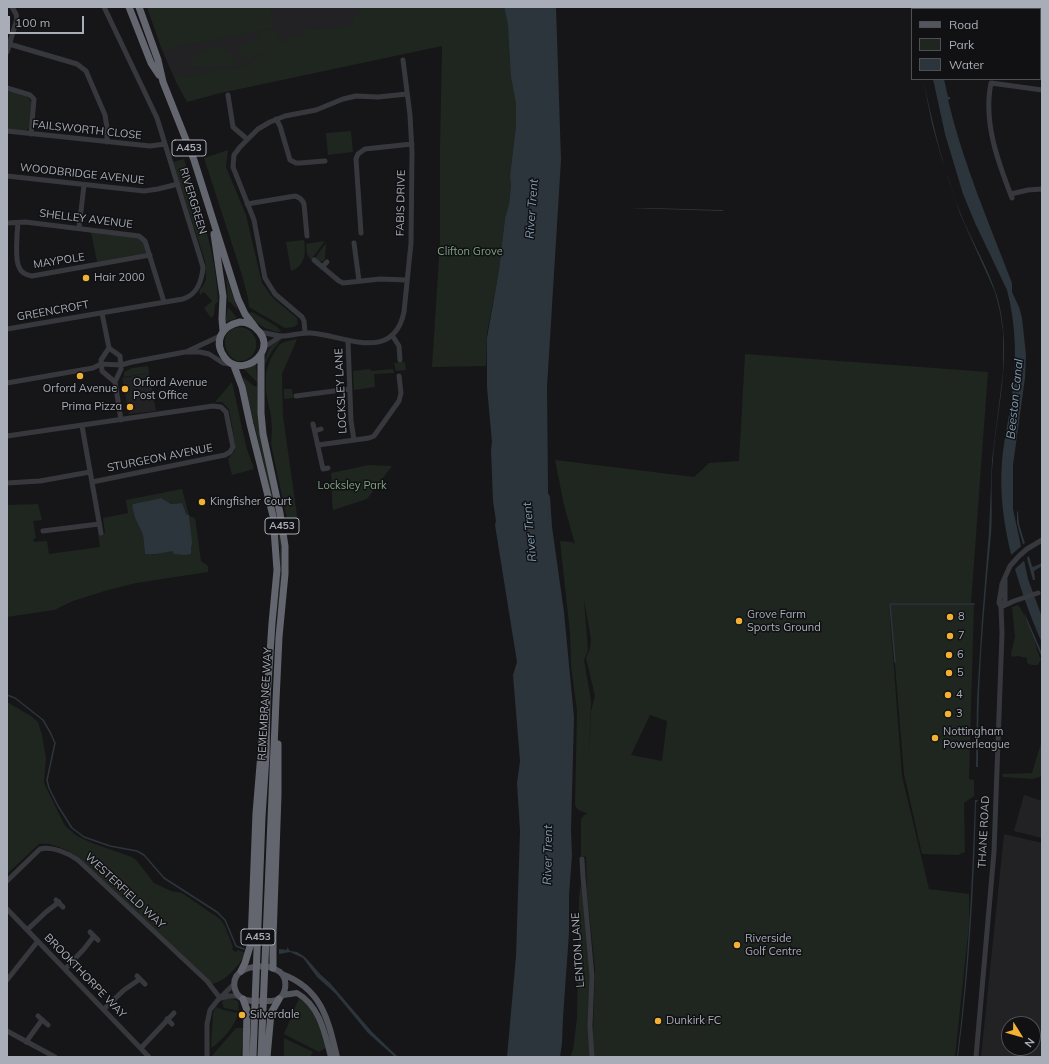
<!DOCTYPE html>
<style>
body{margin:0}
#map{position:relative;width:1049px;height:1064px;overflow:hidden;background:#161618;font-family:Mulish,sans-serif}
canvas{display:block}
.frame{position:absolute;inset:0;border:8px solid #a8adb8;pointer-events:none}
.legend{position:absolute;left:911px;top:8px;width:130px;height:72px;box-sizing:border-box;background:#111113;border:1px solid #4d4f55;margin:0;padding:5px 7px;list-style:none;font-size:12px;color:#a8adb8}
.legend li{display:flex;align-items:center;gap:8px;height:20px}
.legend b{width:20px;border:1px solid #4d4f55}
.north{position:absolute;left:1001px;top:1016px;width:40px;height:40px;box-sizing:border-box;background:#111113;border:1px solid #4d4f55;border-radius:50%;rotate:127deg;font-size:11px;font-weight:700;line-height:16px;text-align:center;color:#a8adb8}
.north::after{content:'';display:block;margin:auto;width:14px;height:18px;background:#f2b134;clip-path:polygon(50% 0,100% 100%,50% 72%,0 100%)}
.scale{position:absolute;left:8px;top:16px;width:76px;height:18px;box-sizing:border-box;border:2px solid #a8adb8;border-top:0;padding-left:5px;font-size:12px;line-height:14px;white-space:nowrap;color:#a8adb8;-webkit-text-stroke:3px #111113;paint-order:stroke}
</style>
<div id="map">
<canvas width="1049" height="1064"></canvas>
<div class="frame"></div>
<ul class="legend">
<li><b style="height:5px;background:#53555c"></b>Road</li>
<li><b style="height:11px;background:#1e261f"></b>Park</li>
<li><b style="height:11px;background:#2c353c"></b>Water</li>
</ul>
<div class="north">N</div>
<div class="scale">100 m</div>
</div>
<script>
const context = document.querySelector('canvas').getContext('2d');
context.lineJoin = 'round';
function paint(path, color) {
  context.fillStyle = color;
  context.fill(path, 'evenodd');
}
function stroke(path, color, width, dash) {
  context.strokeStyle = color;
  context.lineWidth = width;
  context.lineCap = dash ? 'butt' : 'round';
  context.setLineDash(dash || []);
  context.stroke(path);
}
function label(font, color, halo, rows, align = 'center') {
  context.font = font + ' Mulish,sans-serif';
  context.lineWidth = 3;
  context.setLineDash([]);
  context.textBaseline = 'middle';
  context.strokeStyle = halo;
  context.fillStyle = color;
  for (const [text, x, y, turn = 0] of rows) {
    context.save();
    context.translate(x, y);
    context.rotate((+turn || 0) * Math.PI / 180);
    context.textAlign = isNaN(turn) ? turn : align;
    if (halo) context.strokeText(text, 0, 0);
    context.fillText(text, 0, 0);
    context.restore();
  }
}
const built = new Path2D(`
 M147,7H441L216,94L187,102L177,84L162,50Z
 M149,373L156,411L129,414L122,378Z
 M1024,795L1042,801V838L1014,831Z
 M1004,834L1042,843V1057H981ZM1009,1024H1033V1048H1009Z`);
const green = new Path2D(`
 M147,7H270L273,28L162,50Z
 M357,7H504L508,25L516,104V125L510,176L511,186L509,204L505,218L499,270L487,333L486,366L432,367L440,242V146L442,46L216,94L187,102L174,76L192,77L220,69L238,70L263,54L262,52C256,54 252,58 245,59L239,54L238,49C244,44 249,40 257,39C260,31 267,29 275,30L282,42L290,41L291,36H305V30L354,26L353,17L365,13L358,10Z
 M218,46C226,49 233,53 235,62L232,66L192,67L188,65L189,60C198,53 207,49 218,46Z
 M7,91L27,97L30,100L32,104L29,128L25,132L7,129Z
 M351,131L353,152L328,155L326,133Z
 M228,150L226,167L246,215L262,283L273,298L297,318L298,324L294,327L285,328L249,307L248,298L242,275L204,158Z
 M184,159C198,205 217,253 218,302L215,304L214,315L211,318L204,308L212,301L204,292L200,295L199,291L204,284L206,279L205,261L173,162Z
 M91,232L138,238L144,243L146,253L97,262Z
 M304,240C306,253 305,266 291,271L286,242Z
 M324,241V242L311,260L307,254L306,244Z
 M326,243L325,259L323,261L319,262L315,258Z
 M226,276L238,310L230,302H228Z
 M228,307L237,318L225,322Z
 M252,312L276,326L281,331L280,332C267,331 257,325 249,313Z
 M239,327C262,328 262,360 240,361C227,362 214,331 239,327Z
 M282,339L272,351L264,366C266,353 269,344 282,339Z
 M297,339L282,374L283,416L298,522L288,524L271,444L272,430L271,416L266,393V373L271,358L279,345L284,342Z
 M745,354L988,372L971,603H889L902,776L929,889L969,894V925L955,1057H594L593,1034L595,970L587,891L586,857L581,856V819L584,815L588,814C584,812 577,811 575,805L577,711L571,666L570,633L560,541L572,542L575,544L564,505L555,460L694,477L709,463L739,461ZM584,600L591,639L590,648L586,658L595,696L591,711L589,755L591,700L584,660L588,650ZM650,715L667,721L662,761L631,755Z
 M405,362L406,370L396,371L394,363Z
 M256,364L257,382L244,369Z
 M148,366L149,373L124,377V372L132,368Z
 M370,369L371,371L393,369L394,373L374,374L375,387L354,390L353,371Z
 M243,377L254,386H257L258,414L276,505L281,542L282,566L278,612H277L280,573V551L277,520Z
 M232,382L246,446L254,469L232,475L228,459L235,450V444L229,409L222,402H215Z
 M292,389L293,398L284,399V389Z
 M369,465L392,466L367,499L333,510C331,497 333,485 331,473Z
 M182,489L189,515L186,514L185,510L182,503L171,504L161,498L133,504L132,506L135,518L143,535L145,554L153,555L165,551L192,550L189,516L195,518L201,561L208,566V572L136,583L108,590L73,601L54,610L7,617V505L38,504L42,520L33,521L36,538L33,539L34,542L47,541L49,554L100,547L98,534L105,533L103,518L128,513L126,500Z
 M890,604H974L969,779L974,780V796L964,803L965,852L958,855L922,854L904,774Z
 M1018,605C1026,615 1030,629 1035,642C1037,648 1037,653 1041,659L1038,665H1032L1027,663V658L1018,656L1012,657L1011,654L1015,637L1012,607Z
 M7,702L31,716L38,722L42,735L46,758L44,783L65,826L77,836L92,843L132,857L137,861L154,883L171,891L182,893L220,919L225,926L233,947L232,949L235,952L238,950L246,953C241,964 225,982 212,984L203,974L75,855C65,849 51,842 39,844L7,874Z
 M1042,740V776L1033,779L1003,777L1002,774L1032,773Z
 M581,883L590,978V1057H570L573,1050L577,1018L579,897Z
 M229,998L238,1001L239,1011L224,1008L222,1002L225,999Z
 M299,998C316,1008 321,1031 326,1048L319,1052L284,1034Z
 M216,1007L224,1010L238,1013C237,1024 221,1042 211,1048L213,1013Z
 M236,1028H244L241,1057H211Z
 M284,1038L313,1052L310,1057H284Z`);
const water = new Path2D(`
 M504,7H556L561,160L547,387L548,486V493L550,497L552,527L564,612L574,717L571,831L572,855L569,895V933L563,1017L562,1043L560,1057H507L516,956L520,831L517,783L520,761L513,675L517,662L495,525L496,521L493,501L491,450L492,442L487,387V338L499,270L505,218L509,204L511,186L510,176L516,125V104L511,76L508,25Z
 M923,79C933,124 943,169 960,212C972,243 996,280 1001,313C1010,365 997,409 993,460C990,485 993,510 991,534C986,587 981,640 979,693C978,718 978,742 978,767H976L977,699L982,619L989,532L992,460L1003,372V332L1000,312L995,292L960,214L941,156L932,124Z
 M933,79H944L948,97H950V99L948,100C963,163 989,223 1012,283V292L1019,307L1022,318L1026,355L1025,378L1013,465V509L1028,579L1042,617V643C1018,587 997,523 1002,461C1004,439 1009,418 1012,396C1017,361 1016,324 1007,290L975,223L963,194L945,134Z
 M628,208H653L718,210H723V211Z
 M161,498L171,504L182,503L185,510L186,514L189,515L192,542L191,554L185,555L174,554L173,551C163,552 155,556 145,554L143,535L135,518L132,506L133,504Z
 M1017,511L1018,512L1019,524L1032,566L1033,567L1042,563V566L1034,571L1035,580H1033L1017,523Z
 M1024,612L1042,653V658L1027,622Z
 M975,800H978L976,803C974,888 969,973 958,1057H957C968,972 972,886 975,800Z
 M287,947L290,951L297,952L305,957L321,975L330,983L372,1032L398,1057H395L368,1033L335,993L317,977L303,958L290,952L279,954V949L287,950Z`);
const pier = new Path2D(`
 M1026,542L1030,555L1014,570L1010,556Z`);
const stream = new Path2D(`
 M895,662L890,604H974
 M7,695L15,698L43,720L50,732L55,743L47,780L49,788L58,806L72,828L84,837L110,846L137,851L144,855L164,878L217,912L225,920L236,946L244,949`);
const minor = new Path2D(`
 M9,44L77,64L86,71L105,115L107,128V142
 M7,52L17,19L16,14L12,7
 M7,88L30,95L34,99L31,134
 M228,95L233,127L247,139
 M276,119L280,126L290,160L296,163H300L325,161
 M7,131L150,146L165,144
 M7,176L144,191L158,189L178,184
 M1011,194L1028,190L1042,189
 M1012,198C998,162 983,122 991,83L1042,90
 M247,204L295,196C299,197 302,199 304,204L307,236
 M7,223L25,222L139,236L145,241L164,302
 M18,223C17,232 15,260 19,267C21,273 26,275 32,276L150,255
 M79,228L84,185
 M361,233L356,159L358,154L365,149L412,144
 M354,243L359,281
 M314,260L339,281L343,283L380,279L407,280
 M322,267L327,262
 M102,313L109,348L101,360L102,371L115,382
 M7,329L183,299C197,295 202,280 203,267L157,118L104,7
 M259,332C266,333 274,335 281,336C291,336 301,332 311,333C343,335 393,364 404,312L411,243L412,152L410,115L403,60
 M305,333L304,321L302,317L275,294L265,278L254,220L233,167L234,155L240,147L258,129L270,122L285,116L316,110L343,99L356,96L378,97L407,94
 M392,335L399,346L400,360
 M348,341L351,421L354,440
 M109,348L120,356L121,369L115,382L121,420
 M263,348L281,336
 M188,351L220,336
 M7,383L93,368L101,364L121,365L132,362L185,352H200L209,354L223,363L230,364
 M296,396L349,389
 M313,424L323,469L328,468
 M82,426L101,533
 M315,431L321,429
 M7,436L213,406L221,407L226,412L233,447L230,452L225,455L92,482
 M318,445L369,438L374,436L399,401L401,393L399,376
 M7,483L40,481L90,472
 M43,531L99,524
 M1001,607L1014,601L1038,593
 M1001,607L1005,601V580
 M582,859L583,877L592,976L590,1026L592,1057
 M7,881L40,849C52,846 68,853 78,860L207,981L220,998
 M56,900L63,907
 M7,909L149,1057
 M27,930L46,912L59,902
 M90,932L98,940
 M65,969L84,949L94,936
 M137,976L145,984
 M7,980L38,941
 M221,998L229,996H239
 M104,1009L124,990L140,979
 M38,1016L48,1025
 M167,1019L172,1024
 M7,1031L55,1057
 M26,1042L42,1020
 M141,1048L174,1013
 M207,1057V1024L210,1010L217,1001L234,984
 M976,1057L994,852L1002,633L1001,607L999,603L1002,584L1010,566L1019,556L1027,549L1042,540`);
const major = new Path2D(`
 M266,966C271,968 276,969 280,972C287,978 287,990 281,997C276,1002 270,1001 264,1001C257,1001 249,1002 243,999C232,993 231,977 242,971C249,966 258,967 266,966Z
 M282,974C322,989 328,1019 337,1057
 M283,995L297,993C320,1006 325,1034 331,1057`);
const highway = new Path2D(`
 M129,7L151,63L159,75
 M139,7L158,60L163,82L194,160L238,299L245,314L255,327
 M214,234L223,296L222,319L223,331
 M240,322C254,322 271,338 261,354C253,366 235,371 225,358C213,342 221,326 240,322Z
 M261,354V413L263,434L280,513L285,546V574L279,637L276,700L261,1057
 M234,366L242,387L250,424L273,516L277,570L272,623L267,698L266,756L262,817L253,1057
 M273,968V938L278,795V744
 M241,971L245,963L251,943L256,813L262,741
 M243,999L247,1010L246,1057
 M267,1057L271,1013L279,999`);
const markers = [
 [86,278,4,"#f2b134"],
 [80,376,4,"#f2b134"],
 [125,389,4,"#f2b134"],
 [130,407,4,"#f2b134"],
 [202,502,4,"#f2b134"],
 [950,617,4,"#f2b134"],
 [739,621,4,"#f2b134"],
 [950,636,4,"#f2b134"],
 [949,655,4,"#f2b134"],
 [949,673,4,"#f2b134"],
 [948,695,4,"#f2b134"],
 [948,714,4,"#f2b134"],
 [935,738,4,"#f2b134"],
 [737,945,4,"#f2b134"],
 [242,1015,4,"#f2b134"],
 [658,1021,4,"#f2b134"]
];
const shields = [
 [189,148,34],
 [282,526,34],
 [258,937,34]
];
const shieldNames = [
 ["A453",189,148],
 ["A453",282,526],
 ["A453",258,937]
];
const streetNames = [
 ["FAILSWORTH CLOSE",87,130,6],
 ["WOODBRIDGE AVENUE",82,174,6],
 ["RIVERGREEN",193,201,73],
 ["FABIS DRIVE",401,203,-89],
 ["SHELLEY AVENUE",86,219,7],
 ["MAYPOLE",59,261,-9],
 ["GREENCROFT",53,311,-10],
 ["LOCKSLEY LANE",341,391,-93],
 ["STURGEON AVENUE",160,458,-11],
 ["REMEMBRANCE WAY",265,704,-87],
 ["THANE ROAD",984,832,-87],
 ["WESTERFIELD WAY",125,891,43],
 ["LENTON LANE",578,950,-94],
 ["BROOKTHORPE WAY",85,976,46]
];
const parkNames = [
 ["Clifton Grove",470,252],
 ["Locksley Park",352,486]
];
const poiNames = [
 ["Hair 2000",94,278],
 ["Orford Avenue",133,383],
 ["Post Office",133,396],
 ["Orford Avenue",80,389,"center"],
 ["Prima Pizza",122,407,"right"],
 ["Kingfisher Court",210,502],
 ["Grove Farm",747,615],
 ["Sports Ground",747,628],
 ["8",958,617],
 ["7",958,636],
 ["6",957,655],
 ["5",957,673],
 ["4",956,695],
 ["3",956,714],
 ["Nottingham",943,732],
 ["Powerleague",943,745],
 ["Riverside",745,939],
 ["Golf Centre",745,952],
 ["Silverdale",250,1015],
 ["Dunkirk FC",666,1021]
];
const waterNames = [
 ["River Trent",532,209,-86],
 ["Beeston Canal",1015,399,-84],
 ["River Trent",530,532,-95],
 ["River Trent",548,855,-89]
];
paint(built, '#222225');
paint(green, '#1e261f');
paint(water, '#2c353c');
paint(pier, '#161618');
stroke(stream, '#2c353c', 1.5);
stroke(minor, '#37383d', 5);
stroke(major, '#53555c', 6);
stroke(highway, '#63666e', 7);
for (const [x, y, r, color] of markers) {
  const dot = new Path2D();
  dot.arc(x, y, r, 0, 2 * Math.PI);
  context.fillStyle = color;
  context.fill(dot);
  stroke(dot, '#111113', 1.5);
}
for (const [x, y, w] of shields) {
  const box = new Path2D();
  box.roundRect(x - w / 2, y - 8, w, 16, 3);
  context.fillStyle = '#111113';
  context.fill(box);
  stroke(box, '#a8adb8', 1);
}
label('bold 10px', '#a8adb8', null, shieldNames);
label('11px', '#a8adb8', '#111113', streetNames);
label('11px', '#7fa381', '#111113', parkNames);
label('11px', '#a8adb8', '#111113', poiNames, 'left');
label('italic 12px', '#7f9bb3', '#111113', waterNames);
</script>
